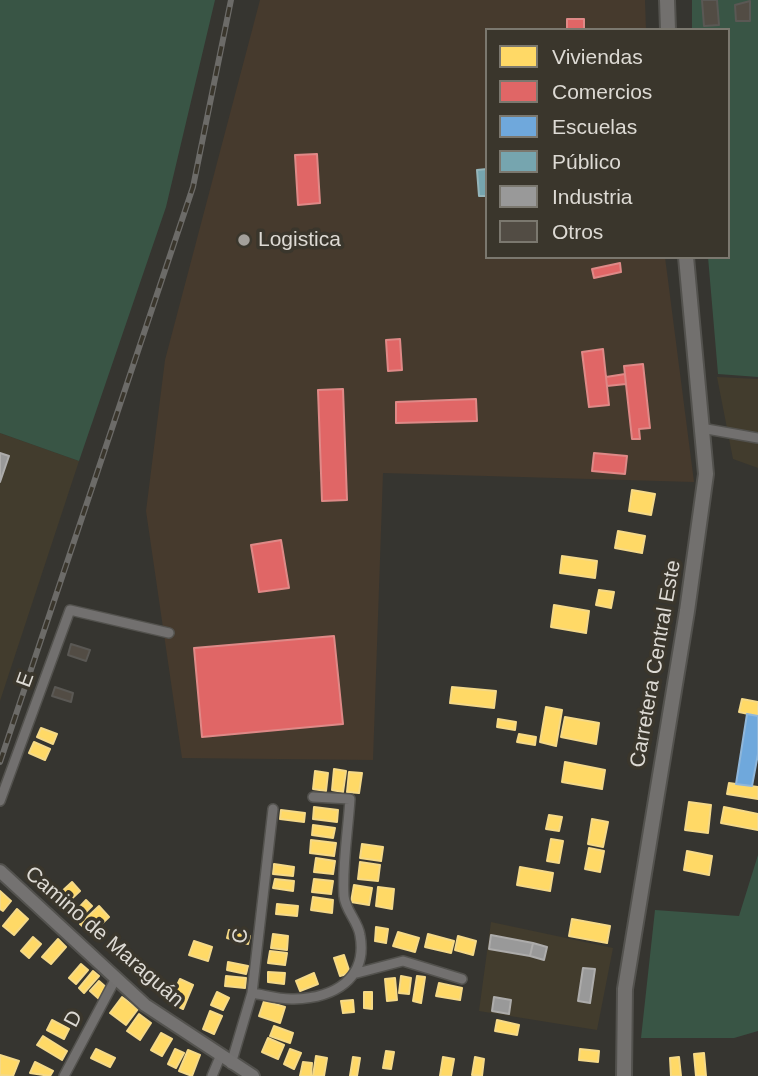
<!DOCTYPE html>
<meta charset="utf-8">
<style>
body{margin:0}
#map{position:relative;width:758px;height:1076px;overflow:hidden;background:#363530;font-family:Arial,sans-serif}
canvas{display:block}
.legend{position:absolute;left:485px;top:28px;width:245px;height:231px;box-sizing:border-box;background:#3a362c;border:2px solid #7b786f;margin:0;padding:9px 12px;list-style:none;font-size:21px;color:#dddad4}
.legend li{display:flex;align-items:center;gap:14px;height:35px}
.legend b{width:35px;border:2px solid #7b786f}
</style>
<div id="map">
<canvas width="758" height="1076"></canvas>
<ul class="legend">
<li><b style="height:19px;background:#ffd966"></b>Viviendas</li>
<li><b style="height:19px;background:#e06666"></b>Comercios</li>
<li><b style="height:19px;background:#6fa8dc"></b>Escuelas</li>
<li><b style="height:19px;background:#76a5af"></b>Público</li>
<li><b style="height:19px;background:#999"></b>Industria</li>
<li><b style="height:19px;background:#524c44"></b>Otros</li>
</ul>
</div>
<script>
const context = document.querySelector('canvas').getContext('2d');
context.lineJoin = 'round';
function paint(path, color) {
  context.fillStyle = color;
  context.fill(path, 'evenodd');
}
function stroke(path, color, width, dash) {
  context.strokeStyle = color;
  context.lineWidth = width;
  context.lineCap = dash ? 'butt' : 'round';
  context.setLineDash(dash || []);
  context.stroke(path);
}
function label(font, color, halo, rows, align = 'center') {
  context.font = font + ' Arial,sans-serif';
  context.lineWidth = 7;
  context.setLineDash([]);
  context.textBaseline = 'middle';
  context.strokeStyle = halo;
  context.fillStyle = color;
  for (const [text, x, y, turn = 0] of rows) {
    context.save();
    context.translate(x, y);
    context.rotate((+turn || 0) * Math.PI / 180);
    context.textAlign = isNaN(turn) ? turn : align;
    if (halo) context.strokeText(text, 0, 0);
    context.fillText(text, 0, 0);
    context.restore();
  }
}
const commercial = new Path2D(`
 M260,0H645L646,30H487V257H665L694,482L383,473L373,760L182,758L146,511L165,360Z`);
const built = new Path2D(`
 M717,377L758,379V468L733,459Z
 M0,433L79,461L0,701Z
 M491,922L613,948L597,1030L479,1011Z`);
const green = new Path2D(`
 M0,0H215L166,207L79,461L0,433Z
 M692,0H758V377L718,374L708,257H728V30H692Z
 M758,855V1031L734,1038H641L655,910L739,916Z`);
const homes = new Path2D(`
 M632,490L655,494L651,515L629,511Z
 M618,531L645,536L642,553L615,548Z
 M562,556L597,561L595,578L560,573Z
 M599,590L614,592L611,608L596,605Z
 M554,605L589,611L586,633L551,627Z
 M452,687L496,691L494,708L450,703Z
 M742,699L758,702V716L739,712Z
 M546,707L562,710L556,746L540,742Z
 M565,717L599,723L596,744L561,737Z
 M498,719L516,722L515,730L497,727Z
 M41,728L57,734L53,744L37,737Z
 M519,734L536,737L535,745L517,742Z
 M34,742L50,749L45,760L29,753Z
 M565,762L605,770L602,789L562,782Z
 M334,769L346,771L343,792L332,790Z
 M315,771L328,773L326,791L313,789Z
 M349,772L362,773L359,793L347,792Z
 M729,783L758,787V799L727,794Z
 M689,802L711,805L708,833L685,830Z
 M314,807L338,810L337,822L313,819Z
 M724,807L758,814V830L721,823Z
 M281,810L305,813L304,822L280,819Z
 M549,815L562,817L559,831L546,829Z
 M592,819L608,822L603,847L588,844Z
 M313,825L335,828L333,838L312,835Z
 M551,839L563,841L559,863L547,861Z
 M311,840L336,843L334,856L310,853Z
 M362,844L383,847L381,861L360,858Z
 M589,848L604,851L600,872L585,869Z
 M687,851L712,856L709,875L684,870Z
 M316,858L335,861L333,874L314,872Z
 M360,862L380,865L378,881L358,879Z
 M274,864L294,867L293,876L273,874Z
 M520,867L553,873L550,891L517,885Z
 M275,879L294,881L293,891L273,888Z
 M314,879L333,881L331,894L312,892Z
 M72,882L80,891L66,904L58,895Z
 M354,885L372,888L369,905L351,902Z
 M378,887L394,889L392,909L376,906Z
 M0,891L11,901L3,911L0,909Z
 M313,897L333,900L332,913L311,910Z
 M86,900L92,906L78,920L73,914Z
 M277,904L298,906L297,916L276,914Z
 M99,906L109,917L91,934L80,924Z
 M17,909L28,919L14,935L3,926Z
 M572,919L610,926L607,943L569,936Z
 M376,927L388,929L386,943L375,941Z
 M229,930L250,936L248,944L227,938Z
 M398,932L419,938L415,952L393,946Z
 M273,934L288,936L287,950L271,948Z
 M428,934L454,941L451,953L425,947Z
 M458,936L476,941L473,955L455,950Z
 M33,937L41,944L29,958L21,951Z
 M58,939L66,947L51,964L42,957Z
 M194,941L212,947L208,961L189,955Z
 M270,951L287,953L285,965L268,963Z
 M344,955L350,973L340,976L334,958Z
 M228,962L248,966L246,974L227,970Z
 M81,964L88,970L76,984L69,978Z
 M93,971L99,976L84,993L79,988Z
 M268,972L285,973L284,984L268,982Z
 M314,973L318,984L300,991L296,981Z
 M226,976L246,978L245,988L225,986Z
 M401,976L411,978L409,994L399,993Z
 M417,976L425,977L421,1003L413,1001Z
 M395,978L397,1000L387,1001L385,979Z
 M180,979L193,985L183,1009L169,1002Z
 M99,981L108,989L99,999L90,991Z
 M439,983L462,988L460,1000L436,996Z
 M217,992L229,998L223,1010L211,1005Z
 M364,992H372V1009L364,1008Z
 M122,997L138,1009L126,1025L110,1013Z
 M353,1000L354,1012L343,1013L341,1001Z
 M264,1001L285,1007L280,1023L259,1016Z
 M210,1011L222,1016L214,1034L203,1029Z
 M139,1014L151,1023L140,1040L127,1031Z
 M52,1020L69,1029L64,1039L47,1030Z
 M497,1020L519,1025L517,1035L495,1031Z
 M274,1026L293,1033L290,1043L270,1036Z
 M161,1033L172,1039L162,1056L151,1050Z
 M43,1036L67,1051L62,1060L37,1045Z
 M268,1038L284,1045L278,1059L262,1052Z
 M96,1049L115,1058L110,1067L91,1058Z
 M175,1049L184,1053L176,1068L168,1064Z
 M290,1049L301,1053L294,1069L284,1064Z
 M580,1049L599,1051L598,1062L579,1060Z
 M188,1050L200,1055L192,1076L179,1071Z
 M386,1051L394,1052L391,1069L383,1068Z
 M704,1053L706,1076H696L694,1054Z
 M0,1055L19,1061L13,1076L0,1075Z
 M316,1056L327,1058L324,1076H313Z
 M353,1057L360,1058L357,1076H350Z
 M443,1057L454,1059L451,1076H440Z
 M475,1057L484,1059L482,1076L472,1075Z
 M679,1057L681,1076H671L670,1058Z
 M35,1062L53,1071L50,1076L30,1073Z
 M303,1062L312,1063L311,1076H300Z`);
const shops = new Path2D(`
 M567,19H584V30H567Z
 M317,154L320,203L298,205L295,155Z
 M620,263L621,272L594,278L592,269Z
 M400,339L402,370L388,371L386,340Z
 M603,349L609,405L589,407L582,352Z
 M643,364L650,428L639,429L640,439H632L624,366Z
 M625,374L626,384L607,386L606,377Z
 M343,389L347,500L322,501L318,390Z
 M476,399L477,421L396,423V402Z
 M594,453L627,456L625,474L592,471Z
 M281,540L289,588L259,592L251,545Z
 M334,636L343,724L202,737L194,648Z`);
const schools = new Path2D(`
 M747,714L758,716V754L752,786L736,784Z`);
const public = new Path2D(`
 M487,169V196H479L477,170Z`);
const industry = new Path2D(`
 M0,453L9,456L0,482Z
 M491,935L533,943L530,956L489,949Z
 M533,943L547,947L544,960L530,956Z
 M583,968L595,969L590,1003L578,1001Z
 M494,997L511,1000L509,1014L492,1011Z`);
const building = new Path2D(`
 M702,0H717L719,25L704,26Z
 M750,1V21H736L735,5Z
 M71,644L90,650L86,661L68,655Z
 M55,687L73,693L71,702L52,696Z`);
const street = new Path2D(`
 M701,428L758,438
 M0,801L70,610L169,633
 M357,973L403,961L462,979
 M252,993C265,995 281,1000 294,999C334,998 368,979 360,935C358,921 345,910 344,896C342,865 348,831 350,799L313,797
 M231,1064L252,993L273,809
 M64,1076L116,978
 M212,1076L220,1057`);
const secondary = new Path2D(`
 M0,871L145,1005L253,1076`);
const primary = new Path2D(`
 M667,0L668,30
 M624,1076L625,989L687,611L706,474L686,257`);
const rail = new Path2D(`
 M0,762L193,187L231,0`);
const markers = [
 [244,240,7,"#a3a09b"]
];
const poiNames = [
 ["Logistica",258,240]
];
const streetNames = [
 ["Carretera Central Este",656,664,-80],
 ["E",26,680,-70],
 ["C",241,936,-83],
 ["Camino de Maraguán",104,937,41],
 ["D",74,1019,-62]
];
paint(commercial, '#463a2d');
paint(built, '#423c2d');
paint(green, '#395545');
paint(homes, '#ffd966');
stroke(homes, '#f5d987', 2);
paint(shops, '#e06666');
stroke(shops, '#df8987', 2);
paint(schools, '#6fa8dc');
stroke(schools, '#90b7da', 2);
paint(public, '#76a5af');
stroke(public, '#95b5ba', 2);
paint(industry, '#999');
stroke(industry, '#adacab', 2);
paint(building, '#524c44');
stroke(building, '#5a5854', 2);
stroke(street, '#53524e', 12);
stroke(secondary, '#53524e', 16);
stroke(primary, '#53524e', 18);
stroke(street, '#72706f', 9);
stroke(secondary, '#747271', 12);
stroke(primary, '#72706e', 14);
stroke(rail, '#6c6b68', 6);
stroke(rail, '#3a362c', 3.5, [10]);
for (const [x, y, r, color] of markers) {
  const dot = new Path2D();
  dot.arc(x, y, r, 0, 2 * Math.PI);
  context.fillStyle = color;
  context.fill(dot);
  stroke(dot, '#3a362c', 2.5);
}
label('21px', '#dddad4', '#3a362c', poiNames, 'left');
label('21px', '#dddad4', '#3a362c', streetNames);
</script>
